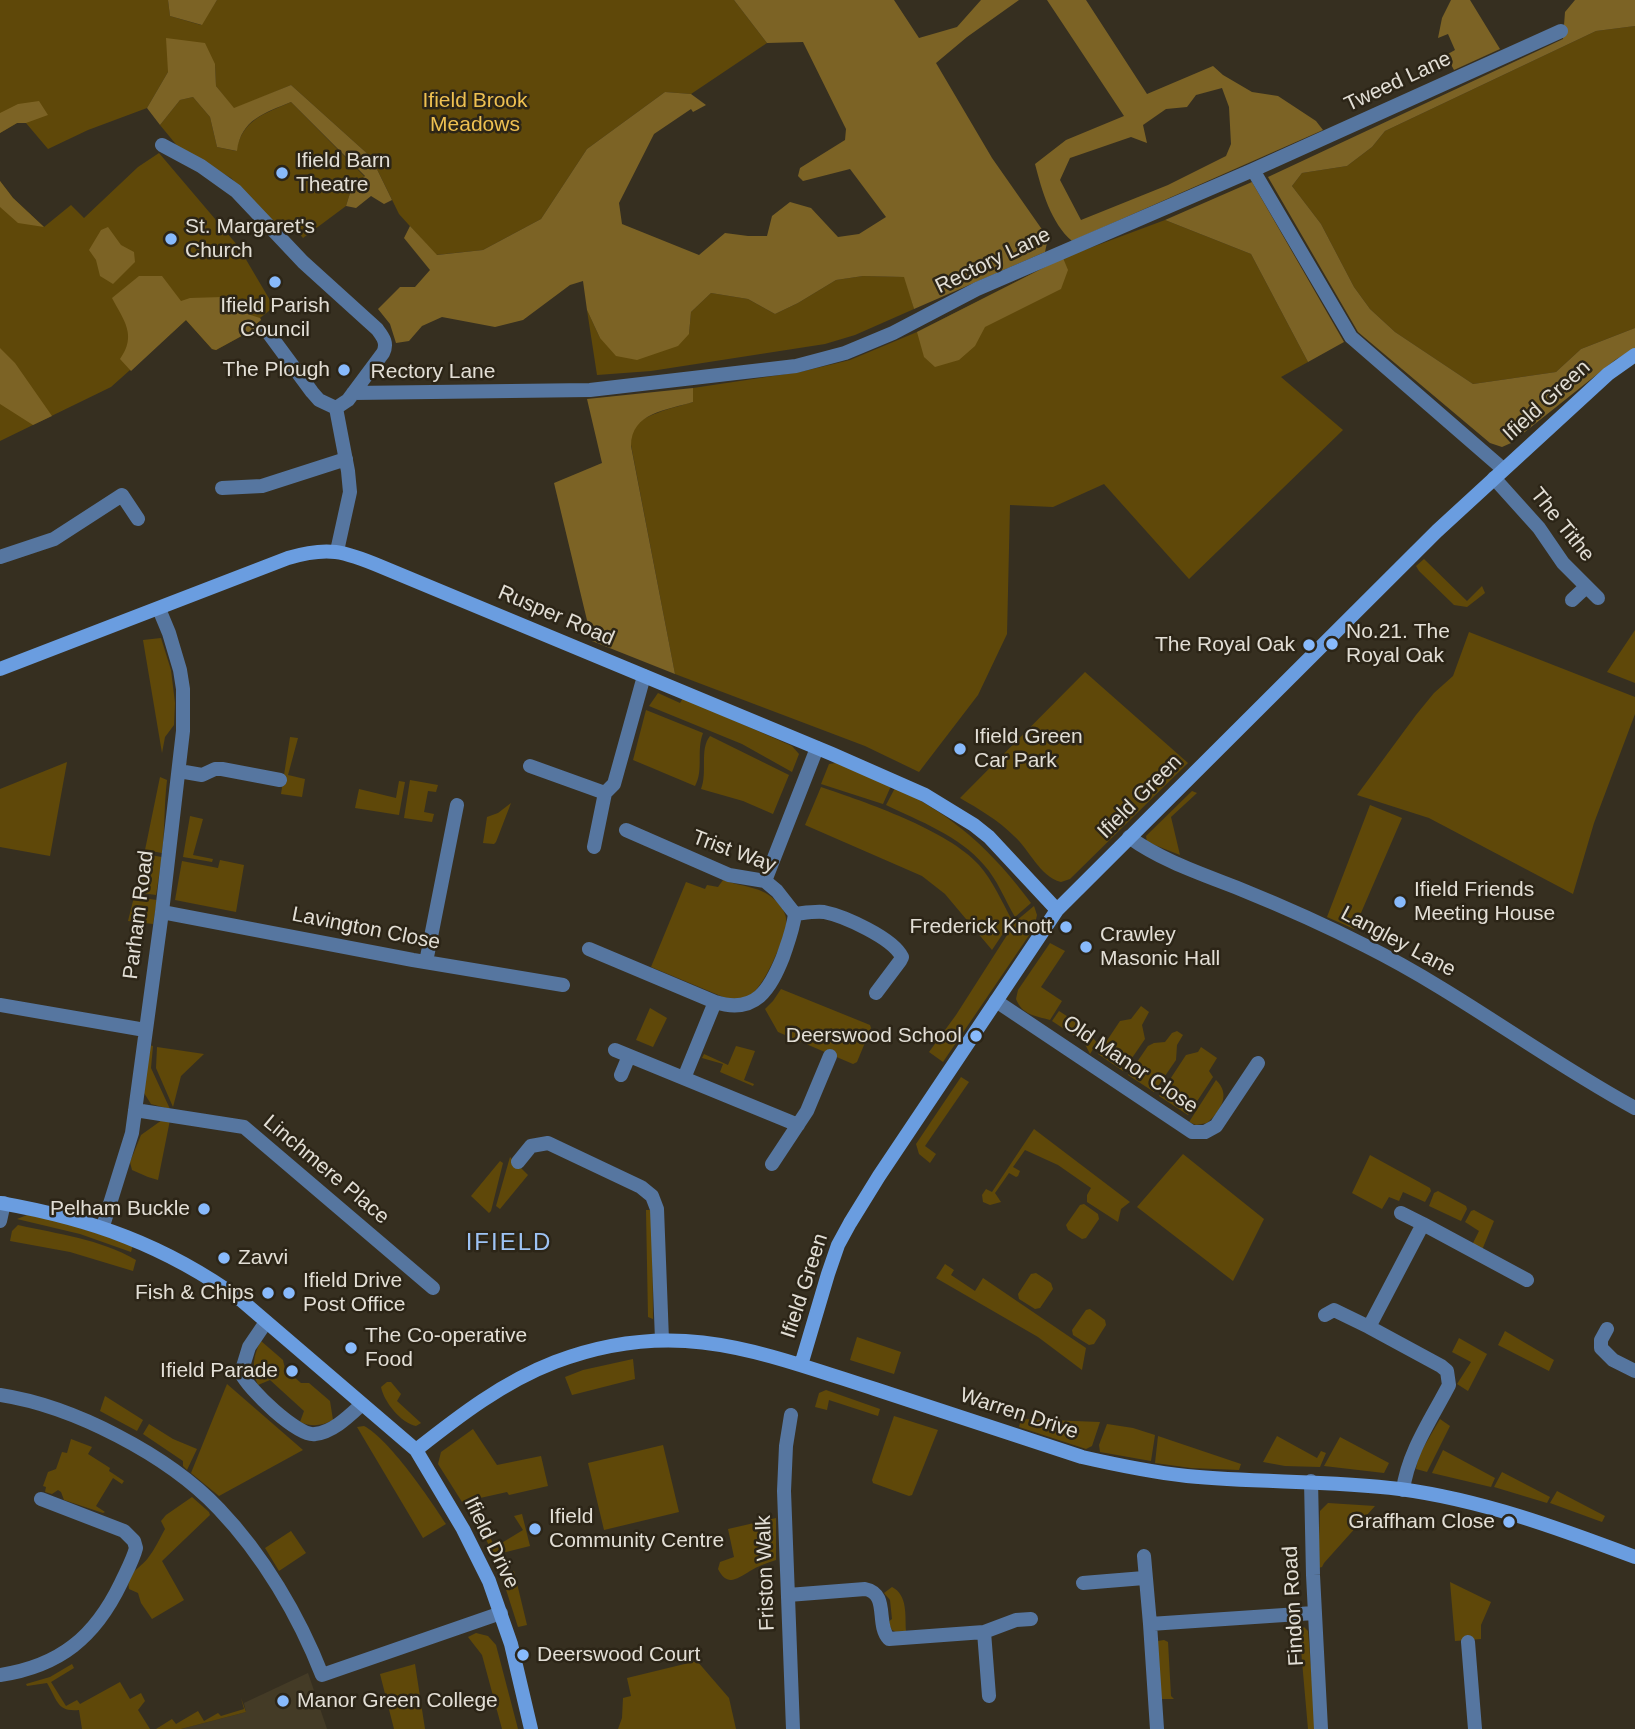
<!DOCTYPE html>
<style>
body{margin:0}
canvas{display:block;background:#362f20}
</style>
<canvas width="1635" height="1729"></canvas>
<script>
const context = document.querySelector('canvas').getContext('2d');
context.lineJoin = 'round';
function paint(path, color) {
  context.fillStyle = color;
  context.fill(path, 'evenodd');
}
function stroke(path, color, width, dash) {
  context.strokeStyle = color;
  context.lineWidth = width;
  context.lineCap = dash ? 'butt' : 'round';
  context.setLineDash(dash || []);
  context.stroke(path);
}
function label(font, color, halo, rows, align = 'center') {
  context.font = font + ' Helvetica,sans-serif';
  context.lineWidth = 5;
  context.setLineDash([]);
  context.textBaseline = 'middle';
  context.strokeStyle = halo;
  context.fillStyle = color;
  for (const [text, x, y, turn = 0] of rows) {
    context.save();
    context.translate(x, y);
    context.rotate((+turn || 0) * Math.PI / 180);
    context.textAlign = isNaN(turn) ? turn : align;
    if (halo) context.strokeText(text, 0, 0);
    context.fillText(text, 0, 0);
    context.restore();
  }
}
const built = new Path2D(`
 M308,1673L327,1729H181L246,1712L244,1703Z`);
const green = new Path2D(`
 M0,0H168L170,16L201,25L217,0H734L767,43L691,94L665,92L587,149L541,219L483,250L436,255L399,214L371,157L291,85L234,109L216,86L215,64L168,72L147,108L88,130L48,149L26,123H17L0,133Z
 M1635,26V328L1581,349L1556,372L1473,384L1395,332L1370,309L1354,287L1321,224L1292,186L1302,173L1347,166L1372,147L1385,131L1596,31Z
 M193,97L210,117L217,147L236,151C243,119 264,114 291,102L365,177L351,190L346,206L303,238L290,222L280,226L275,224L231,178L179,148L160,125L180,100Z
 M159,153L238,246L274,307L260,318L261,320L256,324L258,327L216,350L212,349L186,320L111,387L0,441V181L13,198L44,227L71,205L84,218L138,167Z
 M1165,220L1251,254L1308,362L1281,377L1343,430L1189,579L1104,484L1053,507L1010,505L1007,634L978,695L919,772L865,746L675,674L631,445C631,441 630,437 631,433C636,415 677,407 693,402V388L800,372L850,360L917,332L1063,258Z
 M863,276L905,277L914,309L855,335L825,344L651,371L597,375L587,310L600,338L689,334L691,312L711,293L748,299L775,314L798,303L836,280Z
 M1424,559L1467,601L1482,586L1485,593L1467,607L1454,605L1419,571L1416,566Z
 M1635,630V683L1607,672Z
 M1469,632L1635,697V714L1594,823L1573,894L1429,818L1357,795L1416,715L1434,693L1453,676Z
 M161,638L171,670L175,703L174,725L165,737L162,753L143,640Z
 M1085,672L1188,763L1070,879L1061,882C1039,876 1030,850 1014,836C998,820 979,809 960,798Z
 M658,693L680,703L683,698L792,746L799,754L792,772L742,744L649,706Z
 M646,710L703,733C696,751 704,770 695,786L633,760Z
 M710,736L789,775L773,814L743,801L701,789C708,772 699,750 710,736Z
 M290,737L298,738L288,775L305,779L302,797L281,794Z
 M67,762L50,856L0,847V789Z
 M836,763L891,786L883,804L821,784L829,764Z
 M160,777L167,780C164,805 165,827 162,853L145,850Z
 M410,780L438,785L436,792L428,791L424,812L434,814L432,822L404,818Z
 M399,781L405,782L399,815L355,808L359,789L396,798Z
 M821,787C865,802 948,830 979,865C993,881 1002,902 1012,920L992,950L945,894L922,876L805,825Z
 M895,788C953,814 994,853 1031,903L1015,917C1005,900 997,879 984,865C960,836 919,821 886,805Z
 M1192,791L1197,793L1171,817L1180,855L1147,842L1146,836Z
 M511,803L496,842L494,844L483,843L487,817L498,813Z
 M1370,805L1402,818L1354,929L1327,917Z
 M190,816L203,819L193,855L213,859L212,862L183,857Z
 M144,854L162,857L156,895L135,892Z
 M220,860L244,865L236,912L175,900L182,861L218,868Z
 M723,880C741,887 763,886 777,902C783,908 788,917 786,926C783,942 763,989 749,996C742,1000 736,999 728,999L651,967L686,882L705,889L707,885L718,887Z
 M134,897L157,900L153,924L128,921Z
 M1034,906L1037,915L1034,928L943,1062L929,1052L956,1015L1016,921Z
 M1050,943L1065,951L1041,987L1062,1001L1050,1020C1036,1016 1022,1015 1016,999L1018,990Z
 M781,989L870,1025L871,1028L857,1062L853,1064L778,1032L765,1009L773,1001Z
 M1141,1006L1149,1012L1142,1025L1145,1039L1123,1071L1098,1054L1120,1021L1131,1019Z
 M650,1008L667,1018L653,1047L636,1040Z
 M1059,1011L1093,1033L1091,1035L1097,1043L1090,1054L1084,1042L1052,1021Z
 M1177,1031L1183,1035L1177,1045L1176,1060L1154,1092L1128,1075L1148,1046L1154,1043L1165,1042L1172,1033Z
 M149,1045L153,1046L151,1068L170,1109L151,1104L144,1093Z
 M736,1046L755,1051L744,1080L754,1084L753,1086L720,1072L723,1064L702,1058L704,1054L728,1065Z
 M157,1047L204,1054L181,1076L173,1107L156,1068Z
 M1201,1047L1217,1058L1209,1071L1213,1077L1188,1115L1159,1096L1186,1055L1198,1052Z
 M961,1077L969,1082L925,1146L936,1154L930,1163L919,1154L916,1144Z
 M1216,1080C1231,1094 1221,1111 1207,1123L1196,1125L1189,1122Z
 M162,1120H170L158,1180L148,1177L132,1170L130,1162L141,1135Z
 M1034,1129L1130,1202L1121,1209L1118,1222L1087,1202V1195L1091,1188L1058,1165L1025,1150L1013,1167L1020,1171L1018,1176L1016,1177L1009,1173L995,1193L1001,1202L990,1205L983,1202L982,1195L986,1189L992,1192Z
 M1183,1154L1264,1219L1233,1281L1137,1207Z
 M1370,1155L1430,1188L1431,1191L1425,1202L1403,1192L1399,1201L1389,1197L1382,1209L1352,1193Z
 M510,1157L528,1175L500,1209L496,1206Z
 M500,1161L503,1163L491,1211L489,1213L471,1196Z
 M1438,1191L1466,1206L1467,1209L1461,1221L1429,1206L1434,1193Z
 M1084,1204L1098,1214L1099,1219L1086,1238L1082,1239L1068,1230L1066,1225L1080,1205Z
 M646,1210H652L653,1319L648,1317Z
 M1474,1210L1494,1221L1482,1250L1472,1245L1479,1231L1465,1222L1471,1211Z
 M27,1215L58,1221L133,1245L131,1252L80,1234L17,1219Z
 M18,1225C58,1234 100,1239 136,1260L133,1271L70,1252L10,1241L12,1231Z
 M945,1264L954,1270L951,1275L975,1291L983,1278L1086,1348L1082,1370L1038,1337L936,1278Z
 M1036,1273L1051,1283L1053,1289L1040,1308L1035,1309L1019,1299L1018,1294L1031,1274Z
 M1090,1309L1105,1320L1106,1325L1094,1344L1089,1345L1073,1335L1072,1330L1086,1310Z
 M1505,1331L1554,1360L1549,1371L1498,1345Z
 M857,1337L901,1352L894,1374L850,1360Z
 M1459,1338L1487,1354L1468,1391L1457,1384L1471,1362L1452,1352Z
 M261,1341L283,1360L285,1369L301,1383H309L330,1401L333,1420C321,1426 312,1427 300,1422L304,1411L270,1380L258,1385C251,1370 253,1355 261,1341Z
 M633,1359L635,1379L572,1395L565,1377L583,1370Z
 M387,1382H391L401,1394L397,1401L421,1423L416,1426C401,1423 384,1402 381,1387Z
 M227,1384L303,1450L219,1496L191,1473Z
 M826,1390L880,1409L878,1416L829,1400L827,1410L815,1407L819,1393Z
 M105,1396L143,1420L137,1431L100,1411Z
 M894,1416L938,1430L912,1495L909,1496L873,1483L872,1480Z
 M1021,1419L1100,1422L1092,1446L1086,1449L1019,1427Z
 M1440,1419L1450,1426L1427,1472L1416,1469L1418,1457Z
 M149,1424L173,1439L197,1449L187,1470L183,1466V1461L143,1434Z
 M1107,1424L1133,1428L1155,1435L1151,1461L1100,1452L1099,1445Z
 M364,1426C389,1439 430,1499 446,1524L423,1538L357,1427Z
 M473,1429L497,1465L541,1456L548,1486L509,1495L507,1492L471,1500L475,1511L473,1514L469,1513L438,1464L441,1452Z
 M1158,1436L1241,1464L1239,1470L1191,1468L1155,1463Z
 M1277,1436L1317,1458L1321,1451L1326,1453L1320,1467L1285,1466L1263,1462Z
 M1340,1437L1389,1463L1384,1473L1324,1466Z
 M71,1439L92,1447L88,1454L110,1468L109,1471L124,1481L122,1484L113,1478L96,1506L105,1512L103,1513L64,1500L61,1492L58,1490L52,1494L45,1492L46,1487L43,1486L48,1472L56,1469L62,1452L67,1453Z
 M663,1445L679,1512L604,1530L588,1463Z
 M1443,1450L1495,1478L1491,1487L1432,1473Z
 M1502,1472L1550,1497L1547,1503L1494,1487Z
 M1557,1491L1605,1516L1602,1522L1550,1503Z
 M192,1497L209,1512L210,1515L162,1561L184,1600L152,1619L141,1603L138,1593L129,1589C126,1572 140,1569 148,1558C155,1549 160,1538 165,1529L161,1521L166,1515Z
 M1328,1503L1375,1506L1324,1563L1322,1567L1318,1568L1320,1511Z
 M522,1514L530,1546L494,1555L482,1532L486,1530L495,1547L523,1530L514,1516Z
 M776,1518V1560C767,1563 758,1566 750,1571C737,1579 727,1587 718,1569L720,1562L734,1557L728,1529Z
 M291,1531L306,1553L279,1571L265,1548Z
 M514,1571L527,1625L518,1627L501,1574Z
 M1450,1582L1491,1602L1481,1625V1639L1455,1641Z
 M892,1587C908,1595 905,1616 906,1631L896,1632L892,1630L888,1622L892,1619L890,1600L884,1593Z
 M1299,1627H1304L1308,1631L1316,1729H1308Z
 M476,1633L488,1636L496,1645L518,1729H502L482,1655L468,1637Z
 M1164,1640L1168,1642L1171,1696L1174,1699H1161L1157,1646L1158,1641Z
 M697,1661L729,1698L736,1729H618L622,1718L623,1698L631,1696L627,1678Z
 M72,1664L74,1668L51,1682L66,1706L77,1700L80,1704L120,1682L130,1699L141,1693L145,1701L138,1710L150,1729H82L79,1710C57,1712 58,1701 47,1683L27,1686L26,1684L50,1677Z
 M415,1664L425,1729H394L380,1674Z
 M241,1698L246,1712L181,1729H156L172,1719L176,1724L198,1711L204,1721L218,1713L221,1716L244,1709Z`);
const forest = new Path2D(`
 M168,0H217L202,25L170,16Z
 M734,0H894L919,38L957,27L981,0H1019L967,37L936,63L992,158L1048,238L1045,252L914,309L904,277L863,276L836,280L798,303L775,314L748,299L711,293L691,312L689,334L678,346L637,360L616,356L600,338L587,310L583,281L570,285L523,320L495,327L442,317L422,326L409,341L396,343L390,324L378,309L400,287H415L430,270L404,238L410,226L437,255L483,250L541,219L587,149L665,92L691,94L706,105L693,112L691,109L654,134L619,203L622,224L699,255L725,233L748,236H767L772,216L790,202L811,208L838,237L859,234L886,217L850,169L803,181L798,176L800,168L845,140L846,129L803,42L767,43Z
 M1047,0H1086L1147,94L1213,66L1223,75L1252,92L1278,96L1316,121L1323,130L1072,241C1051,223 1042,191 1035,164L1066,140L1124,116ZM1222,88L1229,107L1231,144L1226,156L1168,185L1081,220L1060,180L1070,158L1131,137L1147,143L1143,125L1166,109L1187,107L1196,95Z
 M1451,0H1470L1500,49L1454,70L1446,55L1455,50L1448,34L1438,38L1442,18Z
 M1575,0H1635V26L1596,31L1385,131L1372,147L1347,166L1302,173L1292,186L1321,224L1354,287L1370,309L1395,332L1473,384L1556,372L1581,349L1635,328V348L1615,360L1511,443L1502,447L1490,443L1358,332L1268,177L1563,39L1565,12Z
 M166,38L205,43L215,64L216,86L234,108L291,85L371,157L392,200L384,204L371,196L356,208L346,206L351,190L365,176L291,102C265,113 241,119 237,151L217,147L210,117L193,97L180,100L160,125L147,108L168,72Z
 M39,101L48,115L26,123H17L0,133V113L18,104Z
 M0,181L13,198L44,227L18,223L0,207Z
 M1252,182L1344,342L1308,362L1251,254L1165,220Z
 M108,227L121,245L134,252L135,262L113,284L100,276L96,260L89,250L101,230Z
 M1063,258L1068,270L1061,289L985,327L975,346L959,360L935,367L924,357L917,332Z
 M139,276H162L181,301L190,298L222,297L235,310L260,318L261,320L256,324L258,327L216,350L212,349L186,320L131,371L120,359C137,335 124,321 112,298Z
 M0,348L15,363L52,416L33,425L0,404Z
 M693,388V402C668,410 631,412 631,446L675,674L592,641L554,483L602,463L587,399Z`);
const street = new Path2D(`
 M162,145L201,166L236,191L303,262L377,329C383,337 388,343 383,353L348,400L336,408L348,471L350,492L337,551
 M1253,170L1561,31
 M267,331L312,392L319,400L336,408
 M353,393L590,390L796,366L845,353L893,333L977,289L1253,170L1351,337L1503,469
 M1494,478L1539,528L1563,563L1598,598
 M222,488L262,486L346,459
 M0,557L54,539L122,495L138,519
 M1572,600L1586,587
 M530,766L605,793
 M179,771L202,775L215,769H222L280,780
 M1129,837C1162,861 1202,874 1240,889C1282,906 1325,925 1366,946C1460,993 1543,1058 1635,1108
 M594,847L605,793L614,784L644,676
 M765,881L817,748
 M162,912L413,960L563,985
 M795,914C804,913 815,911 824,912C844,916 893,938 902,957L900,961L876,993
 M589,949L715,1002C756,1015 770,989 783,957C788,942 793,930 795,914L777,891L765,881L729,875L626,830
 M426,962L457,805
 M996,1001L1192,1132H1205L1216,1126L1258,1063
 M0,1005L145,1030
 M615,1050L798,1125
 M621,1075L629,1056
 M684,1078L715,1002
 M135,1110L244,1127L433,1288
 M518,1162L531,1146L548,1143L641,1187L652,1196L657,1209L662,1340
 M772,1164L807,1111L830,1056
 M1401,1213L1423,1224L1369,1327L1441,1366L1447,1371L1449,1385C1432,1418 1408,1452 1403,1490
 M0,1221L4,1203
 M1423,1224L1527,1280
 M103,1226L132,1133L162,912L183,731V689L180,670L169,633L159,609
 M1325,1315L1334,1310L1369,1327
 M266,1322L249,1347L241,1373C248,1389 298,1437 315,1434C333,1432 349,1416 361,1405
 M1607,1329L1601,1340V1348L1613,1360L1635,1371
 M0,1395C73,1406 168,1455 219,1509C263,1555 299,1616 322,1675L501,1613
 M791,1415L786,1446L784,1491L793,1729
 M1311,1481L1313,1575L1321,1729
 M1144,1556L1150,1624
 M1083,1583L1144,1578
 M788,1595L865,1589C890,1594 875,1624 889,1639L984,1632L1016,1620L1031,1619
 M984,1632L989,1696
 M1468,1642L1475,1729
 M0,1675C60,1666 95,1637 121,1583C126,1572 133,1560 136,1548L134,1541L124,1531L41,1499
 M1157,1729L1150,1624L1314,1613`);
const secondary = new Path2D(`
 M0,669L288,558C328,546 344,551 382,567L832,754L925,795L974,825L989,837L1057,910
 M0,1203C91,1219 165,1245 241,1300L416,1450L463,1529L489,1581L511,1644L531,1729
 M801,1365L828,1274L838,1245L850,1223L879,1176L1057,910L1437,531L1608,374L1635,355
 M416,1450C459,1416 503,1382 555,1362C676,1316 759,1352 875,1389C944,1411 1013,1434 1082,1457C1117,1465 1151,1472 1187,1476C1258,1483 1329,1480 1400,1489C1482,1500 1558,1528 1635,1557`);
const markers = [
 [282,173,7,"#88bafc"],
 [171,239,7,"#88bafc"],
 [275,282,7,"#88bafc"],
 [344,370,7,"#88bafc"],
 [1332,644,7,"#88bafc"],
 [1309,645,7,"#88bafc"],
 [960,749,7,"#88bafc"],
 [1400,902,7,"#88bafc"],
 [1066,927,7,"#88bafc"],
 [1086,947,7,"#88bafc"],
 [976,1036,7,"#88bafc"],
 [204,1209,7,"#88bafc"],
 [224,1258,7,"#88bafc"],
 [268,1293,7,"#88bafc"],
 [289,1293,7,"#88bafc"],
 [351,1348,7,"#88bafc"],
 [292,1371,7,"#88bafc"],
 [1509,1522,7,"#88bafc"],
 [535,1529,7,"#88bafc"],
 [523,1655,7,"#88bafc"],
 [283,1701,7,"#88bafc"]
];
const streetNames = [
 ["Tweed Lane",1398,82,-25],
 ["Rectory Lane",993,261,-26],
 ["Rectory Lane",433,372],
 ["Ifield Green",1547,401,-42],
 ["The Tithe",1562,525,51],
 ["Rusper Road",556,616,23],
 ["Ifield Green",1140,797,-45],
 ["Trist Way",734,852,20],
 ["Parham Road",139,915,-83],
 ["Lavington Close",366,929,11],
 ["Langley Lane",1398,942,28],
 ["Old Manor Close",1130,1065,34],
 ["Linchmere Place",326,1170,40],
 ["Ifield Green",805,1286,-72],
 ["Warren Drive",1019,1414,18],
 ["Ifield Drive",491,1543,64],
 ["Friston Walk",766,1573,-92],
 ["Findon Road",1294,1606,-93]
];
const parkNames = [
 ["Ifield Brook",475,101],
 ["Meadows",475,125]
];
const poiNames = [
 ["Ifield Barn",296,161],
 ["Theatre",296,185],
 ["St. Margaret's",185,227],
 ["Church",185,251],
 ["Ifield Parish",275,306,"center"],
 ["Council",275,330,"center"],
 ["The Plough",330,370,"right"],
 ["No.21. The",1346,632],
 ["Royal Oak",1346,656],
 ["The Royal Oak",1295,645,"right"],
 ["Ifield Green",974,737],
 ["Car Park",974,761],
 ["Ifield Friends",1414,890],
 ["Meeting House",1414,914],
 ["Frederick Knott",1052,927,"right"],
 ["Crawley",1100,935],
 ["Masonic Hall",1100,959],
 ["Deerswood School",962,1036,"right"],
 ["Pelham Buckle",190,1209,"right"],
 ["Zavvi",238,1258],
 ["Ifield Drive",303,1281],
 ["Post Office",303,1305],
 ["Fish & Chips",254,1293,"right"],
 ["The Co-operative",365,1336],
 ["Food",365,1360],
 ["Ifield Parade",278,1371,"right"],
 ["Ifield",549,1517],
 ["Community Centre",549,1541],
 ["Graffham Close",1495,1522,"right"],
 ["Deerswood Court",537,1655],
 ["Manor Green College",297,1701]
];
const quarterNames = [
 ["IFIELD",509,1243]
];
paint(built, '#443b26');
paint(green, '#5f4809');
paint(forest, '#7c6325');
stroke(street, '#5676a0', 14);
stroke(secondary, '#6a9de0', 14);
for (const [x, y, r, color] of markers) {
  const dot = new Path2D();
  dot.arc(x, y, r, 0, 2 * Math.PI);
  context.fillStyle = color;
  context.fill(dot);
  stroke(dot, '#2c2517', 2.5);
}
label('21px', '#e2ded5', '#2c2517', streetNames);
label('21px', '#eec051', '#2c2517', parkNames);
label('21px', '#e2ded5', '#2c2517', poiNames, 'left');
context.letterSpacing = '2px';
label('24px', '#9ec3f4', '#2c2517', quarterNames);
context.letterSpacing = '0px';
</script>
